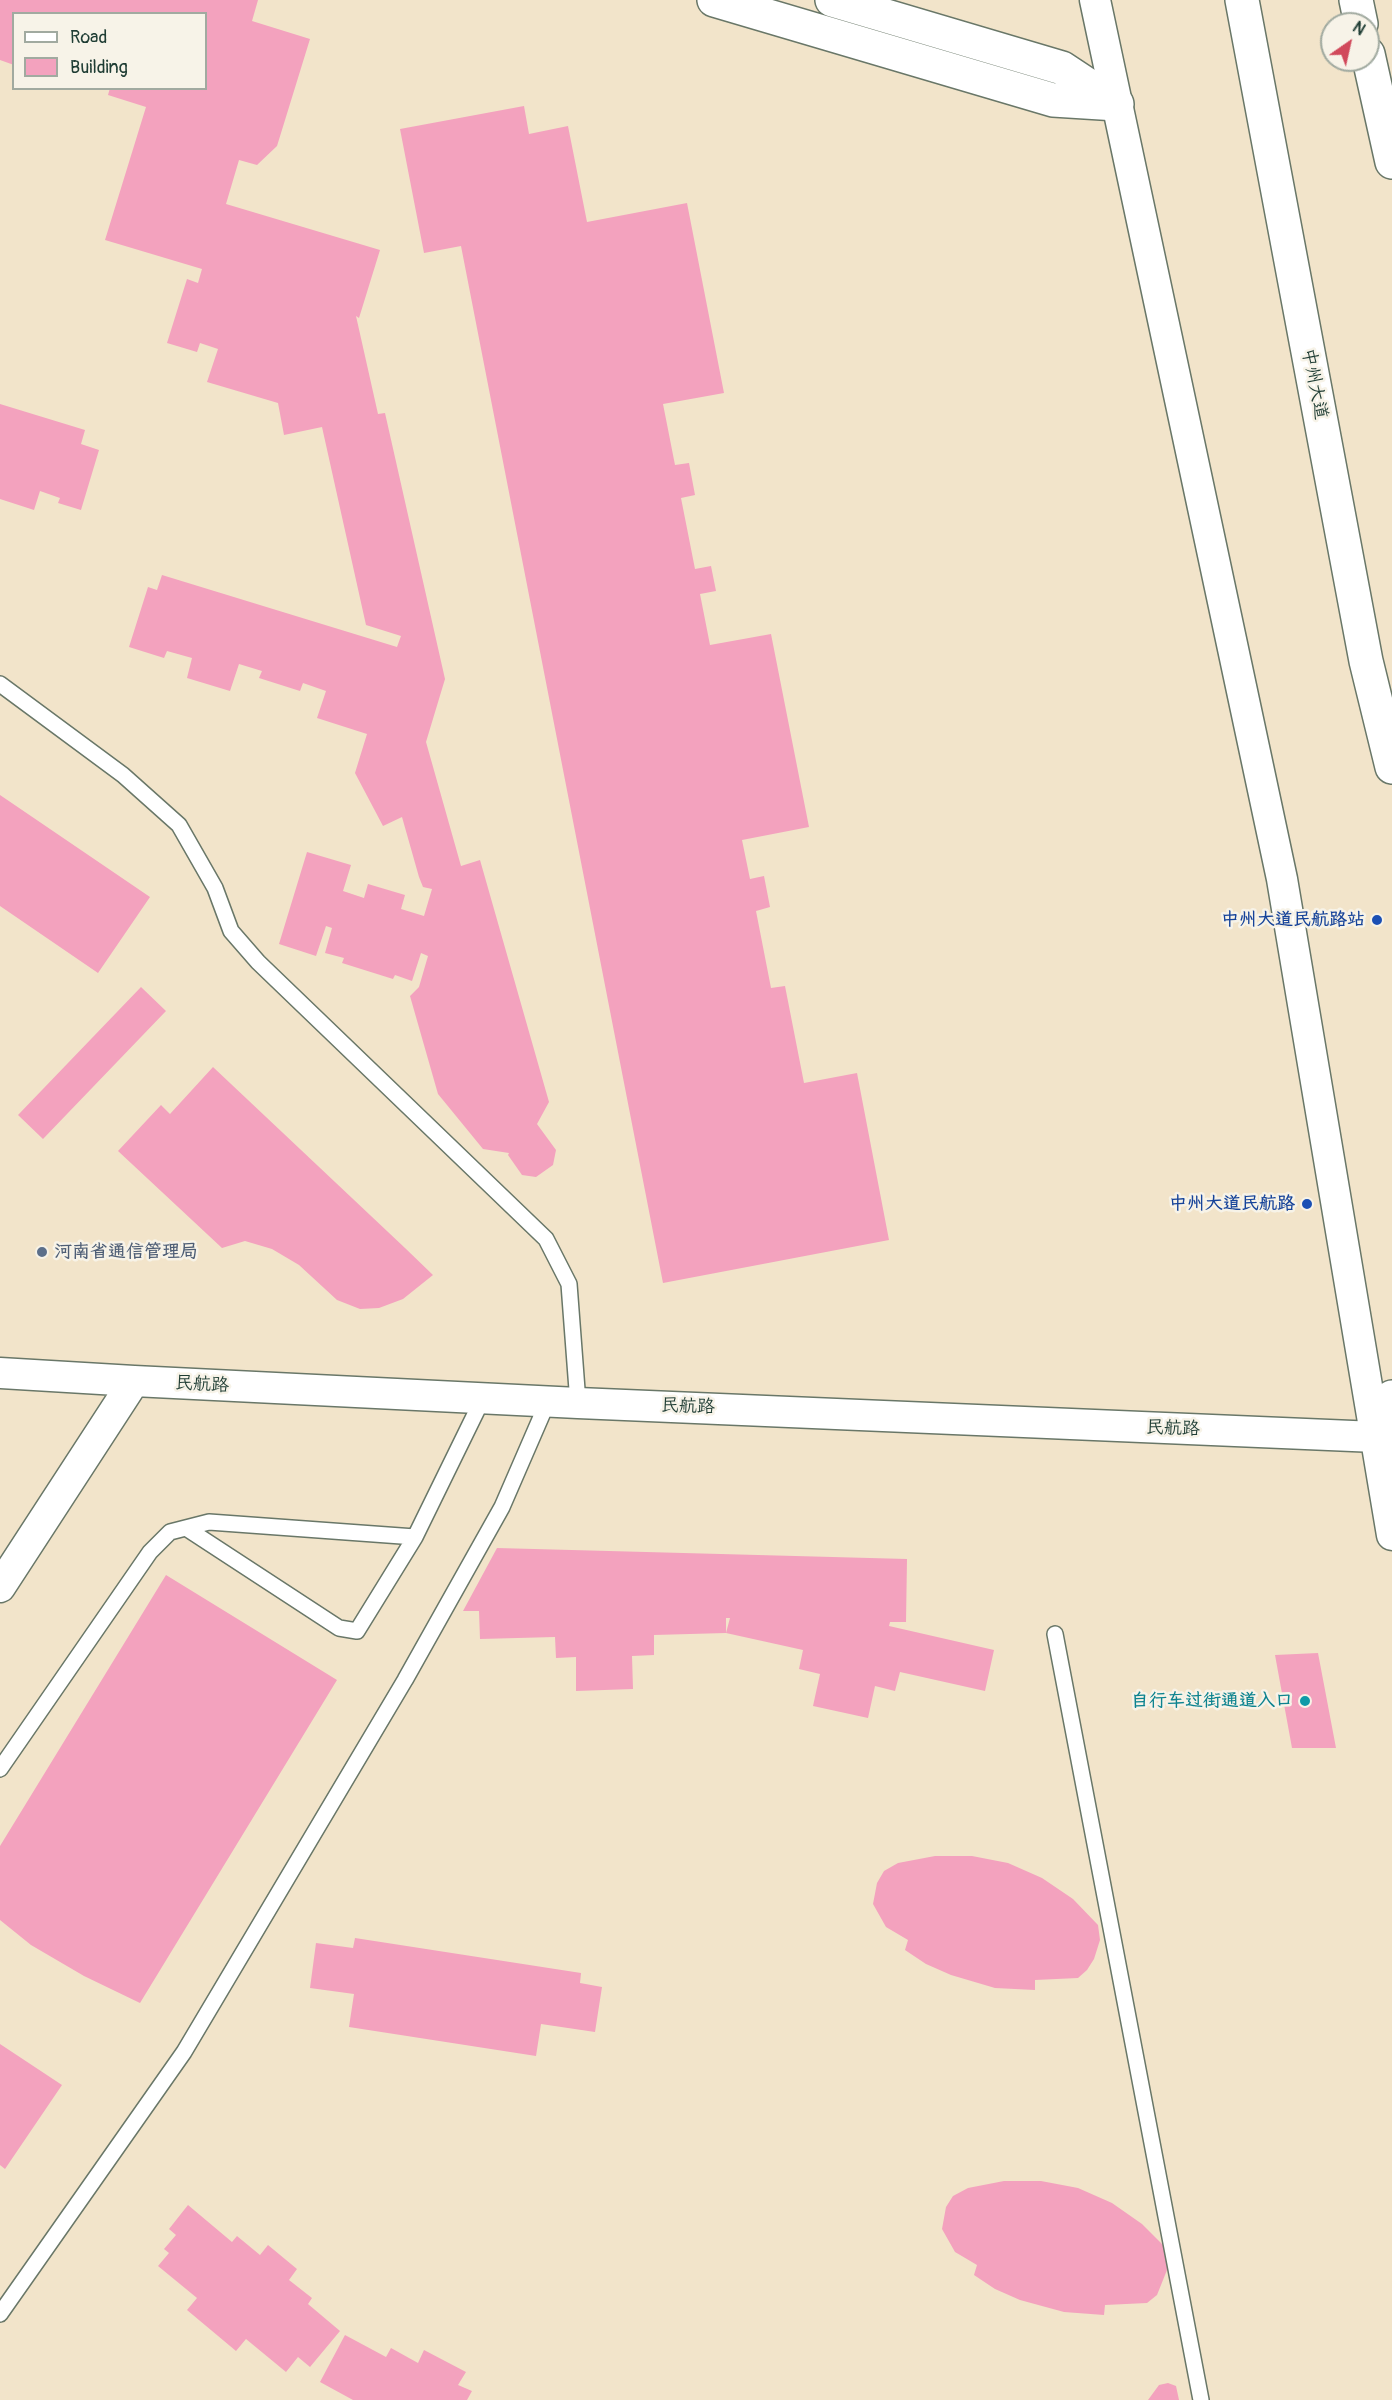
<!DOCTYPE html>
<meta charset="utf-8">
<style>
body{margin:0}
#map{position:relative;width:1392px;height:2400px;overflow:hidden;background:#f2e4ca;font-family:Pangolin,sans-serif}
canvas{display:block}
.legend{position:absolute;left:12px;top:12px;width:195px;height:78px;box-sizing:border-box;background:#f7f3e8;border:2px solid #a1aaa0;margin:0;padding:8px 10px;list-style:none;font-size:18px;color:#1f3d34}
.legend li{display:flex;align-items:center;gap:12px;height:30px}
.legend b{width:30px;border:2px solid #a1aaa0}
.north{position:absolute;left:1320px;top:12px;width:60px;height:60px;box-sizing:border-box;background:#f7f3e8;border:2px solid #a1aaa0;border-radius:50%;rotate:34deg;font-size:16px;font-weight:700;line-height:24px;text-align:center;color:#1f3d34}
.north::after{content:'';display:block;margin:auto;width:21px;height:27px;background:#d1495b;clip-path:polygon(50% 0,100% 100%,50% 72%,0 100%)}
</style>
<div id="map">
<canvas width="1392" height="2400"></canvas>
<ul class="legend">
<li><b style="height:8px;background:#fff"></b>Road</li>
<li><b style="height:16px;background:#f3a2be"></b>Building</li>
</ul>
<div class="north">N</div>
</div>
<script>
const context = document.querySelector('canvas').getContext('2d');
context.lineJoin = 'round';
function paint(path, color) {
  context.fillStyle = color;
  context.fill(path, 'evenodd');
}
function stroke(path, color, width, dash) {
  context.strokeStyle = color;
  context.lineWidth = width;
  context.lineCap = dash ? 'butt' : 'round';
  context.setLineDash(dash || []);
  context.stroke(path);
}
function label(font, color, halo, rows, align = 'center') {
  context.font = font + ' Pangolin,"LXGW WenKai TC",sans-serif';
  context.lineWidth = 5;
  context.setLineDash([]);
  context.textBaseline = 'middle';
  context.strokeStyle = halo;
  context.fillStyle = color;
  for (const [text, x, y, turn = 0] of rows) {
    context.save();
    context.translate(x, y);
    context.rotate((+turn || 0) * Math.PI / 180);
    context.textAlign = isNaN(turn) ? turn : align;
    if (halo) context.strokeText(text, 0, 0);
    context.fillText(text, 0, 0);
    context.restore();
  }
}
const building = new Path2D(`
 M0,0H258L252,21L310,39L277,146L257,165L239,160L226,204L380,250L359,318L356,316L378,414L385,413L445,679L426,742L461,866L480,860L549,1102L537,1124L556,1150L553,1165L536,1177L522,1175L508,1155L509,1153L483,1149L438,1094L410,996L419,987L428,956L421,953L412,981L395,975L393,979L342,963L344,958L325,953L332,928L326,926L316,956L279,944L307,852L351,865L343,891L364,898L368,884L405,895L401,909L424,916L432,889L423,887L419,877L402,817L383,826L355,773L367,734L317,718L326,691L303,683L300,691L259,678L262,671L239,664L230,691L187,678L192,658L167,651L164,658L129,647L148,587L157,590L162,575L397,647L401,636L366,625L322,427L284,435L278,403L207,382L218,349L200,343L197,352L167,343L187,279L198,283L202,269L105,240L146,107L108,95L110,88H206V14H14V65L0,60Z
 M524,106L529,134L568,126L587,222L687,203L724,393L663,404L675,465L689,463L695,495L681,498L695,569L711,566L716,591L700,594L710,645L771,634L809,827L742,840L750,879L764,876L770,907L756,911L771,988L785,986L804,1083L857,1073L889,1240L663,1283L461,246L424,253L400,129Z
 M0,404L85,430L81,444L99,450L81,510L58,503L60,498L40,491L34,510L0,499Z
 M0,795L150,897L98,973L0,906Z
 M141,987L166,1011L43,1139L18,1115Z
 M213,1067L405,1248L433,1275L403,1299L379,1308L360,1309L337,1300L299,1265L272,1249L245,1241L222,1248L118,1151L161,1105L170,1114Z
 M497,1548L907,1559L906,1622H890L889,1626L994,1650L985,1691L900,1672L895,1691L875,1686L868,1718L813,1706L820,1674L799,1669L803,1650L726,1633L730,1618H726V1633L654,1635V1655L632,1656L633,1689L576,1691V1657L556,1658L555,1637L480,1639L479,1611H463Z
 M166,1575L337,1680L140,2003L84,1976L31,1945L0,1920V1846Z
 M1318,1653L1336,1748H1292L1275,1655Z
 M935,1856H972L1008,1863L1042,1878L1073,1899L1098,1925L1100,1940L1094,1959L1087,1970L1078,1978L1035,1980V1990L995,1988L951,1975L926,1964L905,1950L908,1940L886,1927L873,1904L877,1883L884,1871L898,1863Z
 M355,1938L581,1973L580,1983L602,1987L595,2032L541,2024L536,2056L349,2027L354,1994L310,1988L316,1943L353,1948Z
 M0,2044L62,2085L5,2169L0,2165Z
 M1004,2181H1041L1078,2188L1112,2203L1142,2224L1168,2250L1169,2265L1157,2295L1147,2303L1105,2305L1104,2315L1064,2312L1020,2300L995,2289L974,2275L977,2265L955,2252L942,2229L946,2207L953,2196L968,2188Z
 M188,2205L232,2242L237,2236L260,2255L268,2245L297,2269L289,2280L312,2298L308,2304L340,2331L310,2367L298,2357L286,2372L246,2339L236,2351L187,2310L197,2298L158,2266L169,2253L164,2249L176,2235L169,2229Z
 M345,2335L386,2357L391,2348L418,2363L424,2350L466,2372L458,2385L472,2391L467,2400H353L320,2382Z
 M1168,2383L1176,2386L1179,2400H1148L1159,2385Z`);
const service = new Path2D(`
 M0,684L123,775L179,825L215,888L231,931L258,962L546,1239L569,1284L578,1403
 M186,1528L339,1628L357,1631L415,1537
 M1055,1634L1201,2400
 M0,1769L150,1552L170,1532L209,1522L415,1537L483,1398
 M0,2314L184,2052L405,1680L502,1507L548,1401`);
const minor = new Path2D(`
 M1095,0L1282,879L1392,1535
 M0,1373L134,1381L578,1403L1376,1437
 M0,1587L134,1381`);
const tertiary = new Path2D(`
 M714,0L1053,100L1117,104
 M832,0L1062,68L1115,103`);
const trunk = new Path2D(`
 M1242,0L1366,661L1392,767
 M1356,0L1361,24
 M1368,54L1392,162
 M1392,1397L1376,1437L1392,1470`);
const markers = [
 [1377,920,6,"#1a4fb4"],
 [1307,1204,6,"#1a4fb4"],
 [42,1252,6,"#5c6f8a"],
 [1305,1701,6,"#0f9aa8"]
];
const streetNames = [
 ["中州大道",1314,384,79],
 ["民航路",202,1385,3],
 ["民航路",688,1407,2],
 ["民航路",1173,1429,2]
];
const transitNames = [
 ["中州大道民航路站",1365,920],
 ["中州大道民航路",1295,1204]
];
const serviceNames = [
 ["河南省通信管理局",54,1252]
];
const cultureNames = [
 ["自行车过街通道入口",1293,1701]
];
paint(building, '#f3a2be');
stroke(service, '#697768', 18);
stroke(minor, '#697768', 33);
stroke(tertiary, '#697768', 36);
stroke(trunk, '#697768', 36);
stroke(service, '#fff', 15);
stroke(minor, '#fff', 30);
stroke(tertiary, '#fff', 33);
stroke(trunk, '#fff', 33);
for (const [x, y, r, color] of markers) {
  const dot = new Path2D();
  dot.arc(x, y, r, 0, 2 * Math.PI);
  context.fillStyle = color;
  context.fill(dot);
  stroke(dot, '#f7f3e8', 2);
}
label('18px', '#1f3d34', '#f7f3e8', streetNames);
label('bold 18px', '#164399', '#f7f3e8', transitNames, 'right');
label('bold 18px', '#4e5e75', '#f7f3e8', serviceNames, 'left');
label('bold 18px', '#0d838f', '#f7f3e8', cultureNames, 'right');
</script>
